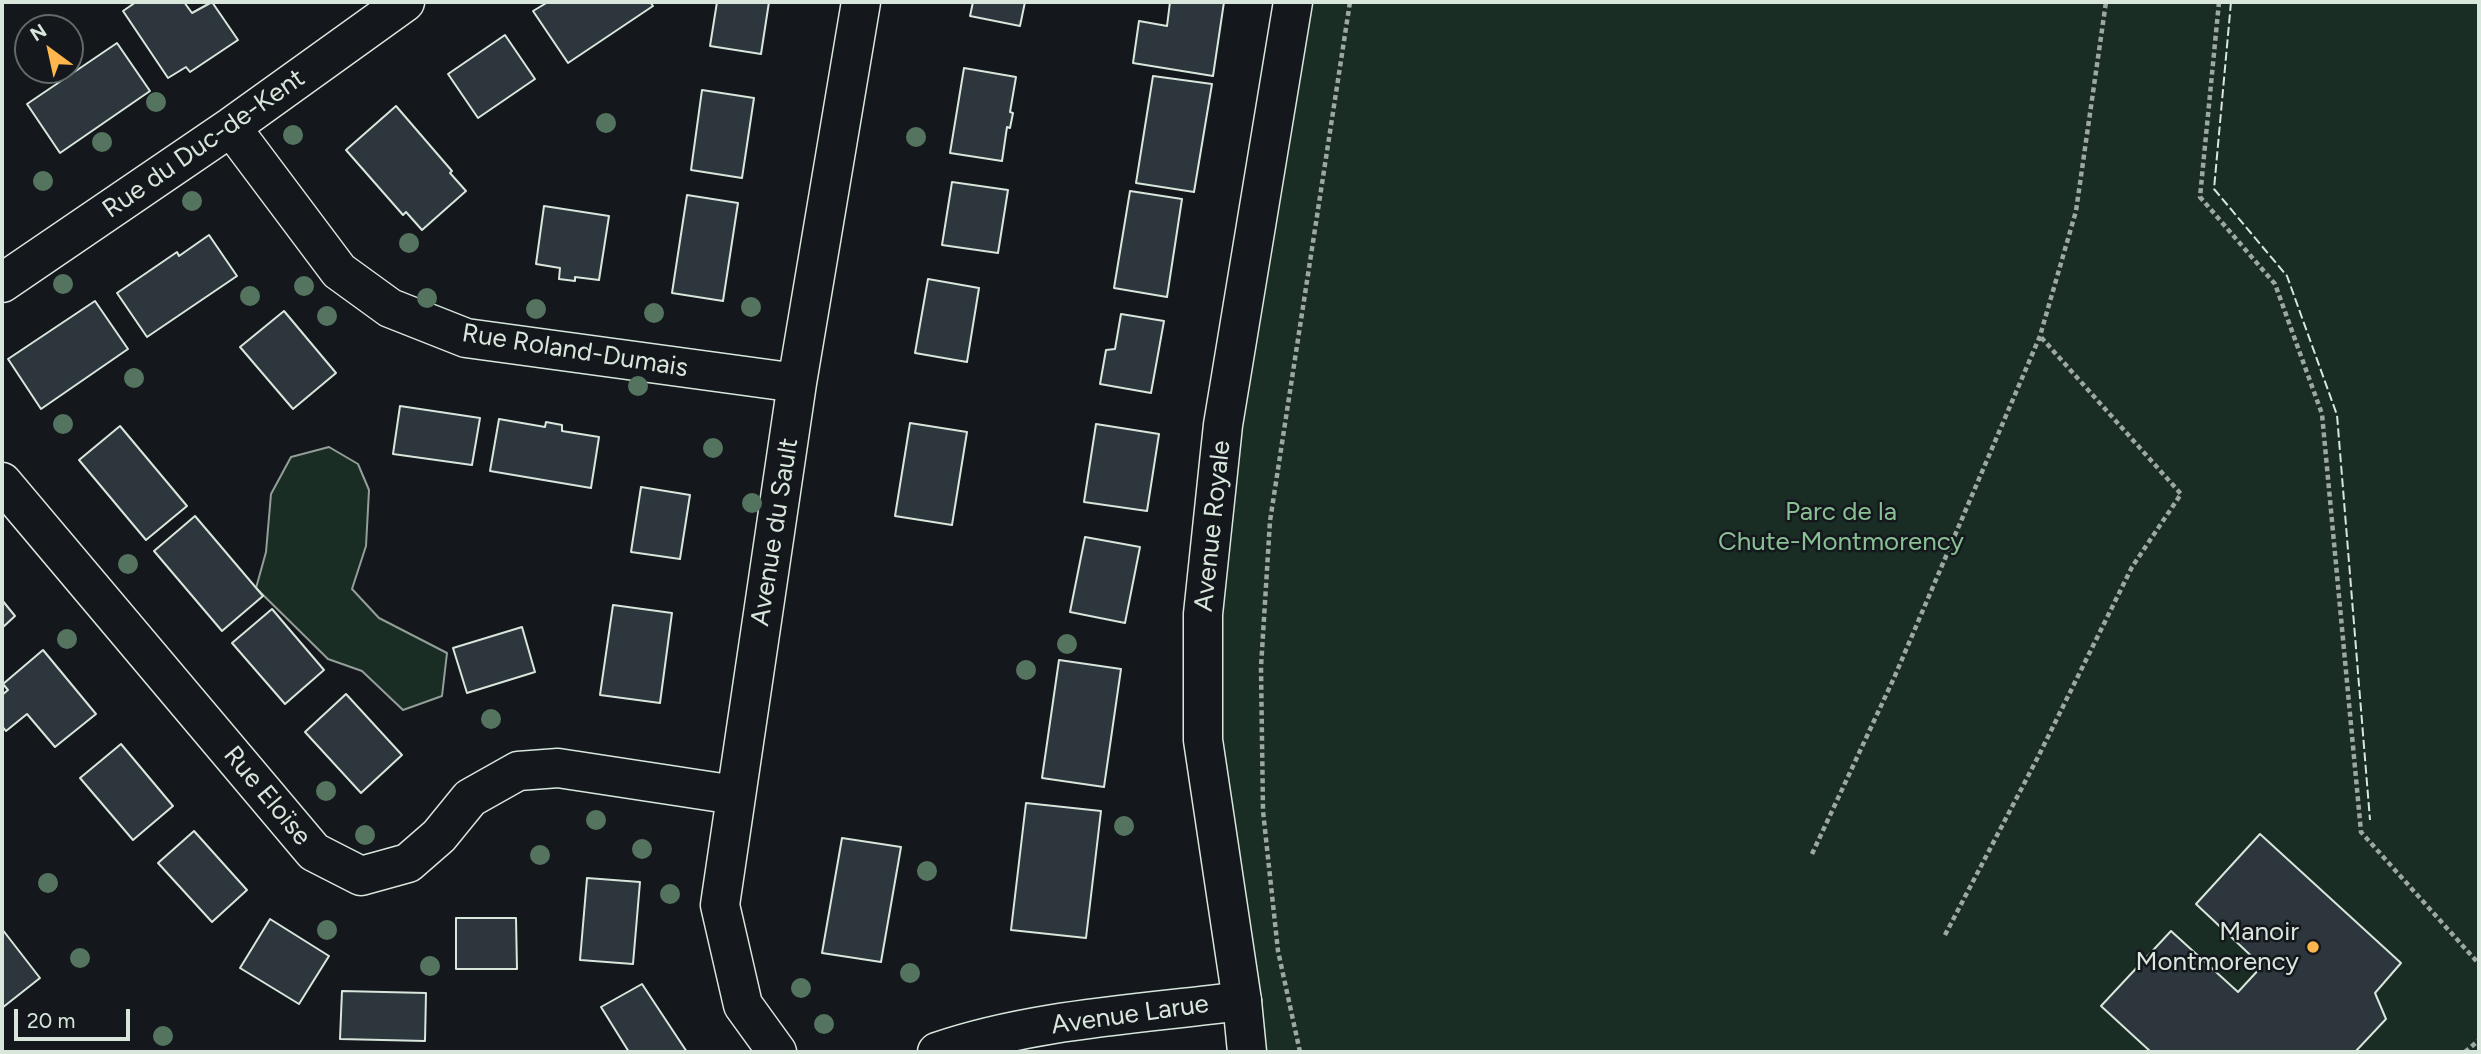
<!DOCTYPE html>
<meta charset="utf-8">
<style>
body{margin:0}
#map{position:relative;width:2481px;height:1054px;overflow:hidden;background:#14181c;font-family:Figtree,sans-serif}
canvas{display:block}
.frame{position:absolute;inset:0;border:4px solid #d8e6dc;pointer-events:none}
.north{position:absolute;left:14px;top:14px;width:70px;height:70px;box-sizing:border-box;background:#14181c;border:2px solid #626a69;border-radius:50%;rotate:327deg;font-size:19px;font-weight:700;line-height:28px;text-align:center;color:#d8e6dc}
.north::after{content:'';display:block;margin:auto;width:24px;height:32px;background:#ffb74d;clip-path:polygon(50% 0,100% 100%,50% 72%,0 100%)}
.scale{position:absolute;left:14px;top:1009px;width:116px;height:32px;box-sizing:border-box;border:4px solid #d8e6dc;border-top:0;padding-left:9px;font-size:21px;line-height:24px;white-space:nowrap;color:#d8e6dc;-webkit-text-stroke:5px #14181c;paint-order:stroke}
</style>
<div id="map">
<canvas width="2481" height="1054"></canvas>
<div class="frame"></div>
<div class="north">N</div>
<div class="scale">20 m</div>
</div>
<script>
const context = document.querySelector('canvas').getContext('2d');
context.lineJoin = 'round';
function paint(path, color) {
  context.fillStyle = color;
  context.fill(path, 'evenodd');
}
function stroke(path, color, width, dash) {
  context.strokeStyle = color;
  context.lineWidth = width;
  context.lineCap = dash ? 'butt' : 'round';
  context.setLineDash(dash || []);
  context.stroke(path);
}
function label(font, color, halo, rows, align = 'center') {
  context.font = font + ' Figtree,sans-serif';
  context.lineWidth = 5;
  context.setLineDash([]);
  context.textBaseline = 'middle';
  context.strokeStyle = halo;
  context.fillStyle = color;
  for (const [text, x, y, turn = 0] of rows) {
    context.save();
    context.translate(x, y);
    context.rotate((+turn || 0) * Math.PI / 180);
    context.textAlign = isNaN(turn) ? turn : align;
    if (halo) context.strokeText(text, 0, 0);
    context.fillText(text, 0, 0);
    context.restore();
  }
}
const green = new Path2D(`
 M1293,2H2479V1052H1247L1203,740Z
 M329,447L358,464L369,490L366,546L352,589L379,618L447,653L442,696L403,710L362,671L328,659L256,588L266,552L271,494L291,457Z`);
const building = new Path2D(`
 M136,2H184L192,13L212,2L238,40L190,72L186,67L168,78L123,11Z
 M548,2H650L653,6L568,63L533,11Z
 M717,2H769L761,54L710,46Z
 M973,2H1025L1020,26L970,16Z
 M1170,2H1224L1213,76L1133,63L1139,21L1167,26Z
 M505,35L535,79L478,118L448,74Z
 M117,43L150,91L60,153L27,104Z
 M964,68L1016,77L1010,112L1013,113L1010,128L1007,127L1002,161L950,153Z
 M1153,76L1212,84L1194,192L1136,183Z
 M702,90L754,98L742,178L691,170Z
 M396,106L452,171L450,173L466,191L422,230L406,212L403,215L346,150Z
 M952,182L1008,190L998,253L942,245Z
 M1130,191L1182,199L1167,297L1114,288Z
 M687,195L738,203L723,301L672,293Z
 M544,206L609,216L599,280L575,277V281L559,279L560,268L536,264Z
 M209,235L237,276L147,337L117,293L177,252L179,256Z
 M928,279L979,288L967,362L915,353Z
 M95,301L128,349L41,409L8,359Z
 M284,311L336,373L293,409L240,347Z
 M1121,314L1164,321L1151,393L1100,384L1106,350L1115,349Z
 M400,406L480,418L472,465L393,454Z
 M499,419L545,427L546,422L562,425V431L599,437L591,488L490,471Z
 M910,423L967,432L952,525L895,516Z
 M1096,424L1159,434L1147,511L1084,502Z
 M120,426L187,506L146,540L79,460Z
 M641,487L690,495L680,559L631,552Z
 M195,516L263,596L222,631L154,551Z
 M1085,537L1140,547L1125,623L1070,612Z
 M2,600L15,616L2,628Z
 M613,605L672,613L660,703L600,695Z
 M272,609L324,670L285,704L232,643Z
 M522,627L535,672L467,693L453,648Z
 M43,650L96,714L55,747L27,714L6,731L2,726V695L8,690L3,684Z
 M1059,660L1121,669L1104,787L1042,778Z
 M346,694L402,755L361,793L305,732Z
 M121,744L173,806L133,840L80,778Z
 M1026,803L1101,811L1086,938L1011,930Z
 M194,831L247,890L212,922L158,863Z
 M2260,834L2401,963L2375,993L2386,1019L2355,1052H2151L2101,1006L2171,931L2238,992L2262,966L2196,904Z
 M842,838L901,847L881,962L822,953Z
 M587,878L640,882L633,964L580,960Z
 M456,918H516L517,969H456Z
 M270,919L329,956L299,1004L240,968Z
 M2,929L40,978L2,1008Z
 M642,984L687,1052H629L601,1007Z
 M342,991L426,993L425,1041L340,1039Z`);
const path = new Path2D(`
 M2219,2L2200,197L2275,284L2322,414L2361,832L2479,964
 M1812,854L1894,678L2040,336L2076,211L2106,2
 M1945,935L2038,757L2132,567L2181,494L2040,336
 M1300,1052L1278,951L1263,811L1261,667L1270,521L1350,2
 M2465,1052L2479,1040`);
const minor = new Path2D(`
 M231,127L339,271L390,308L466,338L797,383
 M2,283L231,127L405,2
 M2,482L314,852L361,876L408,863L439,836L470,798L518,771L558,768L735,795
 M777,1052L743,1005L720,905L797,383L861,2
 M937,1052C1033,1019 1141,1014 1242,1001`);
const major = new Path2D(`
 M1247,1052L1242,1001L1203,740V614L1223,425L1293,2`);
const fence = new Path2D(`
 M2231,2L2214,189L2287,276L2337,415L2370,820`);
const trees = [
 [156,102],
 [606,123],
 [293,135],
 [916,137],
 [102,142],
 [43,181],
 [192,201],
 [409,243],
 [63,284],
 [304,286],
 [250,296],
 [427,298],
 [751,307],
 [536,309],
 [654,313],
 [327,316],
 [134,378],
 [638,386],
 [63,424],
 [713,448],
 [752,503],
 [128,564],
 [67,639],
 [1067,644],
 [1026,670],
 [491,719],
 [326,791],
 [596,820],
 [1124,826],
 [365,835],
 [642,849],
 [540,855],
 [927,871],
 [48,883],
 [670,894],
 [327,930],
 [80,958],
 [430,966],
 [910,973],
 [801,988],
 [824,1024],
 [163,1036]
];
const markers = [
 [2313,947,7,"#ffb74d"]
];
const streetNames = [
 ["Rue du Duc-de-Kent",204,144,-35],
 ["Rue Roland-Dumais",575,351,9],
 ["Avenue Royale",1213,526,-84],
 ["Avenue du Sault",775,532,-81],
 ["Rue Eloïse",267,796,50],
 ["Avenue Larue",1130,1015,-8]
];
const parkNames = [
 ["Parc de la",1841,512],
 ["Chute-Montmorency",1841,542]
];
const poiNames = [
 ["Manoir",2299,932],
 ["Montmorency",2299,962]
];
paint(green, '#1a2d24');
stroke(green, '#939e99', 2);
paint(building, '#2c363c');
stroke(building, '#d8e6dc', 2);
stroke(minor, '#d8e6dc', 41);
stroke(major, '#d8e6dc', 41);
stroke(path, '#9da8a2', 4.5, [5, 3.5]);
stroke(minor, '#14181c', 38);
stroke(major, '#14181c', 38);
stroke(fence, '#d8e6dc', 2, [9, 3.5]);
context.fillStyle = '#55745f';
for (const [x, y] of trees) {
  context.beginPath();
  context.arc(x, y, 10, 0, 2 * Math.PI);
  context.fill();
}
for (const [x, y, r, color] of markers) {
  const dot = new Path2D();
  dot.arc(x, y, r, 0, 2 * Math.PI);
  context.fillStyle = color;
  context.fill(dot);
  stroke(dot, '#14181c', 2.5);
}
label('26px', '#d8e6dc', '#14181c', streetNames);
label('26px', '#8ac095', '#14181c', parkNames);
label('26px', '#d8e6dc', '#14181c', poiNames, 'right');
</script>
